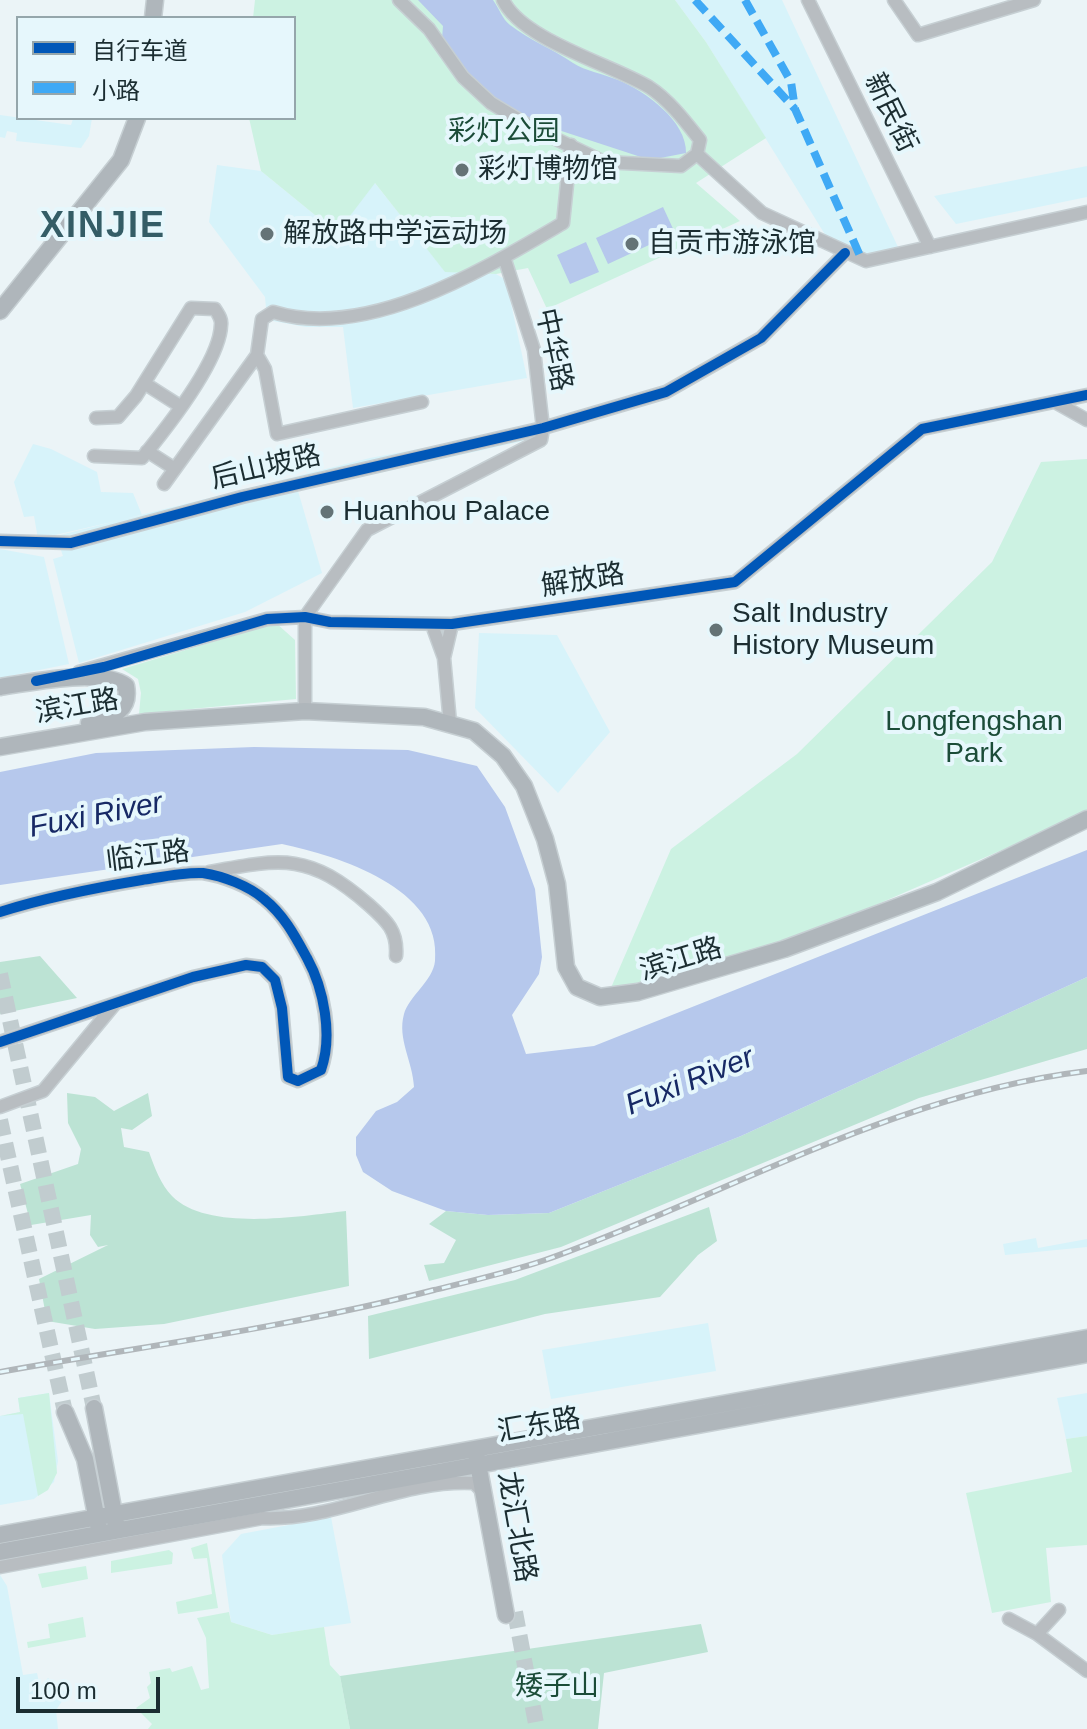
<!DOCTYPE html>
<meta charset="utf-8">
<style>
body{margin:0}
#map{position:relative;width:1087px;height:1729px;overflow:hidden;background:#ebf4f7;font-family:Helvetica,"Noto Sans SC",sans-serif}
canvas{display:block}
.legend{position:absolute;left:16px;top:16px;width:280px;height:104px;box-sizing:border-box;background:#e6f7fc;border:2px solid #95a6ab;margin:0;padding:10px 14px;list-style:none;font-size:24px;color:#1b2d31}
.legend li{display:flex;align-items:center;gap:16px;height:40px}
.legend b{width:40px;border:2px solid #95a6ab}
.scale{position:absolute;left:16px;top:1677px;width:144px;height:36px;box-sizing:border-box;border:4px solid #1b2d31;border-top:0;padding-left:10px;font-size:24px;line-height:28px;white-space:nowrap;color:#1b2d31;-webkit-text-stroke:6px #e6f7fc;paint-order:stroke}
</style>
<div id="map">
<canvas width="1087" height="1729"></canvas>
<ul class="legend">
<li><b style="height:10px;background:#0057b8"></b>自行车道</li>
<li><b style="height:10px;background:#3fa9f5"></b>小路</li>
</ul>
<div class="scale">100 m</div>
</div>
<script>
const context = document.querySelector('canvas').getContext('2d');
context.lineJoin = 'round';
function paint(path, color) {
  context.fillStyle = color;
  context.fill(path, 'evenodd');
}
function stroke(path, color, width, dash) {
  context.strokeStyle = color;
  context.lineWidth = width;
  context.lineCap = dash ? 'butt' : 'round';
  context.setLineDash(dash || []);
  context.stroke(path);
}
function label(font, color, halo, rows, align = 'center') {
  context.font = font + ' Helvetica,"Noto Sans SC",sans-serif';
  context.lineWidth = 8;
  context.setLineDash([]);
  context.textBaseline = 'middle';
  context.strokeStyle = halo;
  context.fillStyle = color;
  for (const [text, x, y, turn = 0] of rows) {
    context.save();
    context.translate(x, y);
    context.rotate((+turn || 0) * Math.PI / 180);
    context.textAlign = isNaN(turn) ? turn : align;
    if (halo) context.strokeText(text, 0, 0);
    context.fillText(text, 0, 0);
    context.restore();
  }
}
const built = new Path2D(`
 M675,0H782L898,247L842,262L706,42Z
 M0,115L71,125L73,119L92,118L89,136L81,148L16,141L17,133L7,131L5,138L0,137Z
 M217,165L261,171L337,233L374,182L445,271L496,274L506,280L527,378L353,408L343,327H306L267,320L265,297L209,222Z
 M1087,166V197L956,224L934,196Z
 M521,430L523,441L298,491L322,573L245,612L79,663L53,559L63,556L56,536L370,458Z
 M33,444L51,449L97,472L101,492L133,493L142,515L38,539L34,516L24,517L14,482Z
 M0,549L44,557L69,664L0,678Z
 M479,633L557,635L610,732L558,793L475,708Z
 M1036,1238L1038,1248L1087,1239V1247L1005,1255L1003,1244Z
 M708,1323L716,1371L551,1399L542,1350Z
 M49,1393L58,1461L54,1482L34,1499L0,1505V1416L20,1412L18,1398Z
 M1087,1393V1436L1066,1439L1057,1398Z
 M331,1517L351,1623L272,1635L231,1622L222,1555L241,1534Z
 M0,1575L7,1586L23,1675L37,1673L40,1687L48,1678L67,1694L56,1710L58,1729H0Z`);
const green = new Path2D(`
 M255,0H675L706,42L766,138L696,183L740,221L547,309L528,268L496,274L445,272L375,183L337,233L261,171L249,118H294V18H253Z
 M1087,459V813L784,945L610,990L671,849L797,754L992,562L1041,462Z
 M276,623L295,640L296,699L139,714L141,693L138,679L122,669Z
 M49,1393L57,1473L48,1490L38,1496L23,1414L0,1416L20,1412L18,1398Z
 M1087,1436V1545L1046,1548L1051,1602L992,1613L966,1493L1072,1472L1066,1439Z
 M207,1543L218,1608L178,1614L176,1602L212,1594L207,1558L194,1559L191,1548Z
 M169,1550L173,1553L172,1564L111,1573V1561Z
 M86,1566L88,1579L42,1588L38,1574Z
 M229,1612L231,1622L272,1635L324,1627L330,1665L340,1676L350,1729H148L152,1724L136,1708L150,1698L147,1687L151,1683L149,1672L170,1668L172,1672L192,1666L201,1690L209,1688L206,1638L197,1618Z
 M83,1617L86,1637L28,1648L27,1642L50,1638L48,1624Z`);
const forest = new Path2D(`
 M40,956L77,998L0,1014V962Z
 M1087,977V1049L919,1098L561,1247L429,1281L424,1265L444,1263L456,1240L429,1224L446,1211L488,1215L549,1213L741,1136Z
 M67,1093L95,1097L114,1111L148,1093L152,1116L132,1130L121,1128L124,1147L149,1152C154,1166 161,1185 172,1196C207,1232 301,1216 346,1211L349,1286L164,1324L95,1329L47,1321L39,1279L108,1245L98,1247L90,1235L91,1215L31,1225L20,1184L78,1164L81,1149L68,1123Z
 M709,1207L717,1241L698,1255L660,1297L545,1314L369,1359L368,1316L515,1280Z
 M701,1624L708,1652L604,1673L598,1729H350L340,1676Z`);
const water = new Path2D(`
 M418,0H493C499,8 502,19 510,25C529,40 553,49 573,63C585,71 604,74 618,80C645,91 687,121 686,153L650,160L528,120L495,99L468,75L442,39L443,26Z
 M663,207L675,233L608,264L596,238Z
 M586,242L599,272L570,284L557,255Z
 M254,747L408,750L477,766L505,807L535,889L542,957L539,974L512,1015L526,1054L594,1046L1087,850V977L741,1136L549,1213L488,1215L446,1211L392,1191L363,1172L356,1155V1137L376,1111L397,1102L414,1087C413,1062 397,1039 404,1014C409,996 433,981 435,961C443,888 338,856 282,844L0,885V772L96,753Z`);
const majorTunnel = new Path2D(`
 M0,974L94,1408
 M0,1120L65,1412
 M515,1612L537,1729`);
const minor = new Path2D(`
 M399,0L429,29L463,77L491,103L531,127L604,162L681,166L697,154L700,140C685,121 669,100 649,87C610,64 522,40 503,0
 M808,0L930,247
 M894,0L918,35L1034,0
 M697,154L762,213L866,261L1087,212
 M144,383L180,406
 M422,402L277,434L265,369L257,355L262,319L273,312C367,341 483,270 563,223L571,145
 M1055,402L1087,420
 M147,451L175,469
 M94,456L142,458C165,430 220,361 221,325C222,319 218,314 215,309L191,308L136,396L118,417L96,418
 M164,484L257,355
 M0,541L71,543L242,497L543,428L666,392L761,338L845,253
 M432,625L444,658L452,624
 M444,658L450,723
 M79,672L267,619L305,617L330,622L452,624L735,582L922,429L1087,395
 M305,711V617L367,530L541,440L543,428L534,350L504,257
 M209,872C284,858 309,853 369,905C387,921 398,931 396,956
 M0,912C47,897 94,888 142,880C161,877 184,872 203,873C223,876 249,886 264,899C284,915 295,936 307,958C324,989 333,1036 321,1070L298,1081L288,1077L282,1008L275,980L262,967L246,965L193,977L0,1042
 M0,1107L43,1091L114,1005
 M0,1567L263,1518C335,1521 401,1479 474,1483L483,1492
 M1009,1619L1037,1634L1059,1610
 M1037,1634L1087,1671`);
const major = new Path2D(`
 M153,18L155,0
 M0,311L121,160L137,118
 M0,687C31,682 101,668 126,686C131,713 110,716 89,723
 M0,747L145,722L305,711L424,717L474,731L503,756L524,786L545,839L557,884L566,967L577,987L600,997L638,992L784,949L937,892L1087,819
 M94,1408L116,1524
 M65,1412L85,1459L98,1525
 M476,1453L506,1615
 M0,1535L1087,1338
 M0,1552L1087,1354`);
const rail = new Path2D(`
 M0,1372C145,1346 291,1327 434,1290C471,1281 510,1272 545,1260C725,1196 895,1094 1087,1071`);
const quiet = new Path2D(`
 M695,0L795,109
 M745,0L791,82L795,109L861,258`);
const cycleway = new Path2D(`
 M0,541L71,543L242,497L543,428L666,392L761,338L845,253
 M36,681L104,667L267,619L305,617L330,622L452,624L735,582L922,429L1087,395
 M0,912C47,897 94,888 142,880C161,877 184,872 203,873C223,876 249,886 264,899C284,915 295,936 307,958C324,989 333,1036 321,1070L298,1081L288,1077L282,1008L275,980L262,967L246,965L193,977L0,1042`);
const markers = [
 [462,170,8,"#647376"],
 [267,234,8,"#647376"],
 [632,244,8,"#647376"],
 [327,512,8,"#647376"],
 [716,630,8,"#647376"]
];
const streetNames = [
 ["新民街",890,113,64],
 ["中华路",553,350,78],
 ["后山坡路",266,468,-13],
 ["解放路",583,581,-9],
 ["滨江路",77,707,-10],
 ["临江路",148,857,-7],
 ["滨江路",681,960,-17],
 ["汇东路",539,1426,-10],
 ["龙汇北路",516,1527,80]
];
const parkNames = [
 ["彩灯公园",504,132],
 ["Longfengshan",974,722],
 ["Park",974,754],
 ["矮子山",557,1687]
];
const poiNames = [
 ["彩灯博物馆",478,170],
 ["解放路中学运动场",283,234],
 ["自贡市游泳馆",648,244],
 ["Huanhou Palace",343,512],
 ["Salt Industry",732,614],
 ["History Museum",732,646]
];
const waterNames = [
 ["Fuxi River",96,816,-11],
 ["Fuxi River",690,1082,-22]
];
const districtNames = [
 ["XINJIE",103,227]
];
paint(built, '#d7f3fa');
paint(green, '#ccf2e2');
paint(forest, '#bce3d4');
paint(water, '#b6c8ec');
stroke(majorTunnel, '#c1cccf', 16, [16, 8]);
stroke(minor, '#c6cfd3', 15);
stroke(major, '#c6cfd3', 19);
stroke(minor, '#b8bdc1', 12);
stroke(major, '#afb6bb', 16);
stroke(rail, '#b0b6ba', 6);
stroke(rail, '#e6f7fc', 3, [9]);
stroke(quiet, '#3fa9f5', 8, [16, 8]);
stroke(cycleway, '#0057b8', 10);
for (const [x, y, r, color] of markers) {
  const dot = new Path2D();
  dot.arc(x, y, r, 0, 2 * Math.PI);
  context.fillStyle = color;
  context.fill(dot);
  stroke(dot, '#e6f7fc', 3);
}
label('28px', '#1b2d31', '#e6f7fc', streetNames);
label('28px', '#1b4c38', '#e6f7fc', parkNames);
label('28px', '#1b2d31', '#e6f7fc', poiNames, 'left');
label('italic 30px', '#172965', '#e6f7fc', waterNames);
context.letterSpacing = '2px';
label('bold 36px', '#345d66', '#e6f7fc', districtNames);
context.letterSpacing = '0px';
</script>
